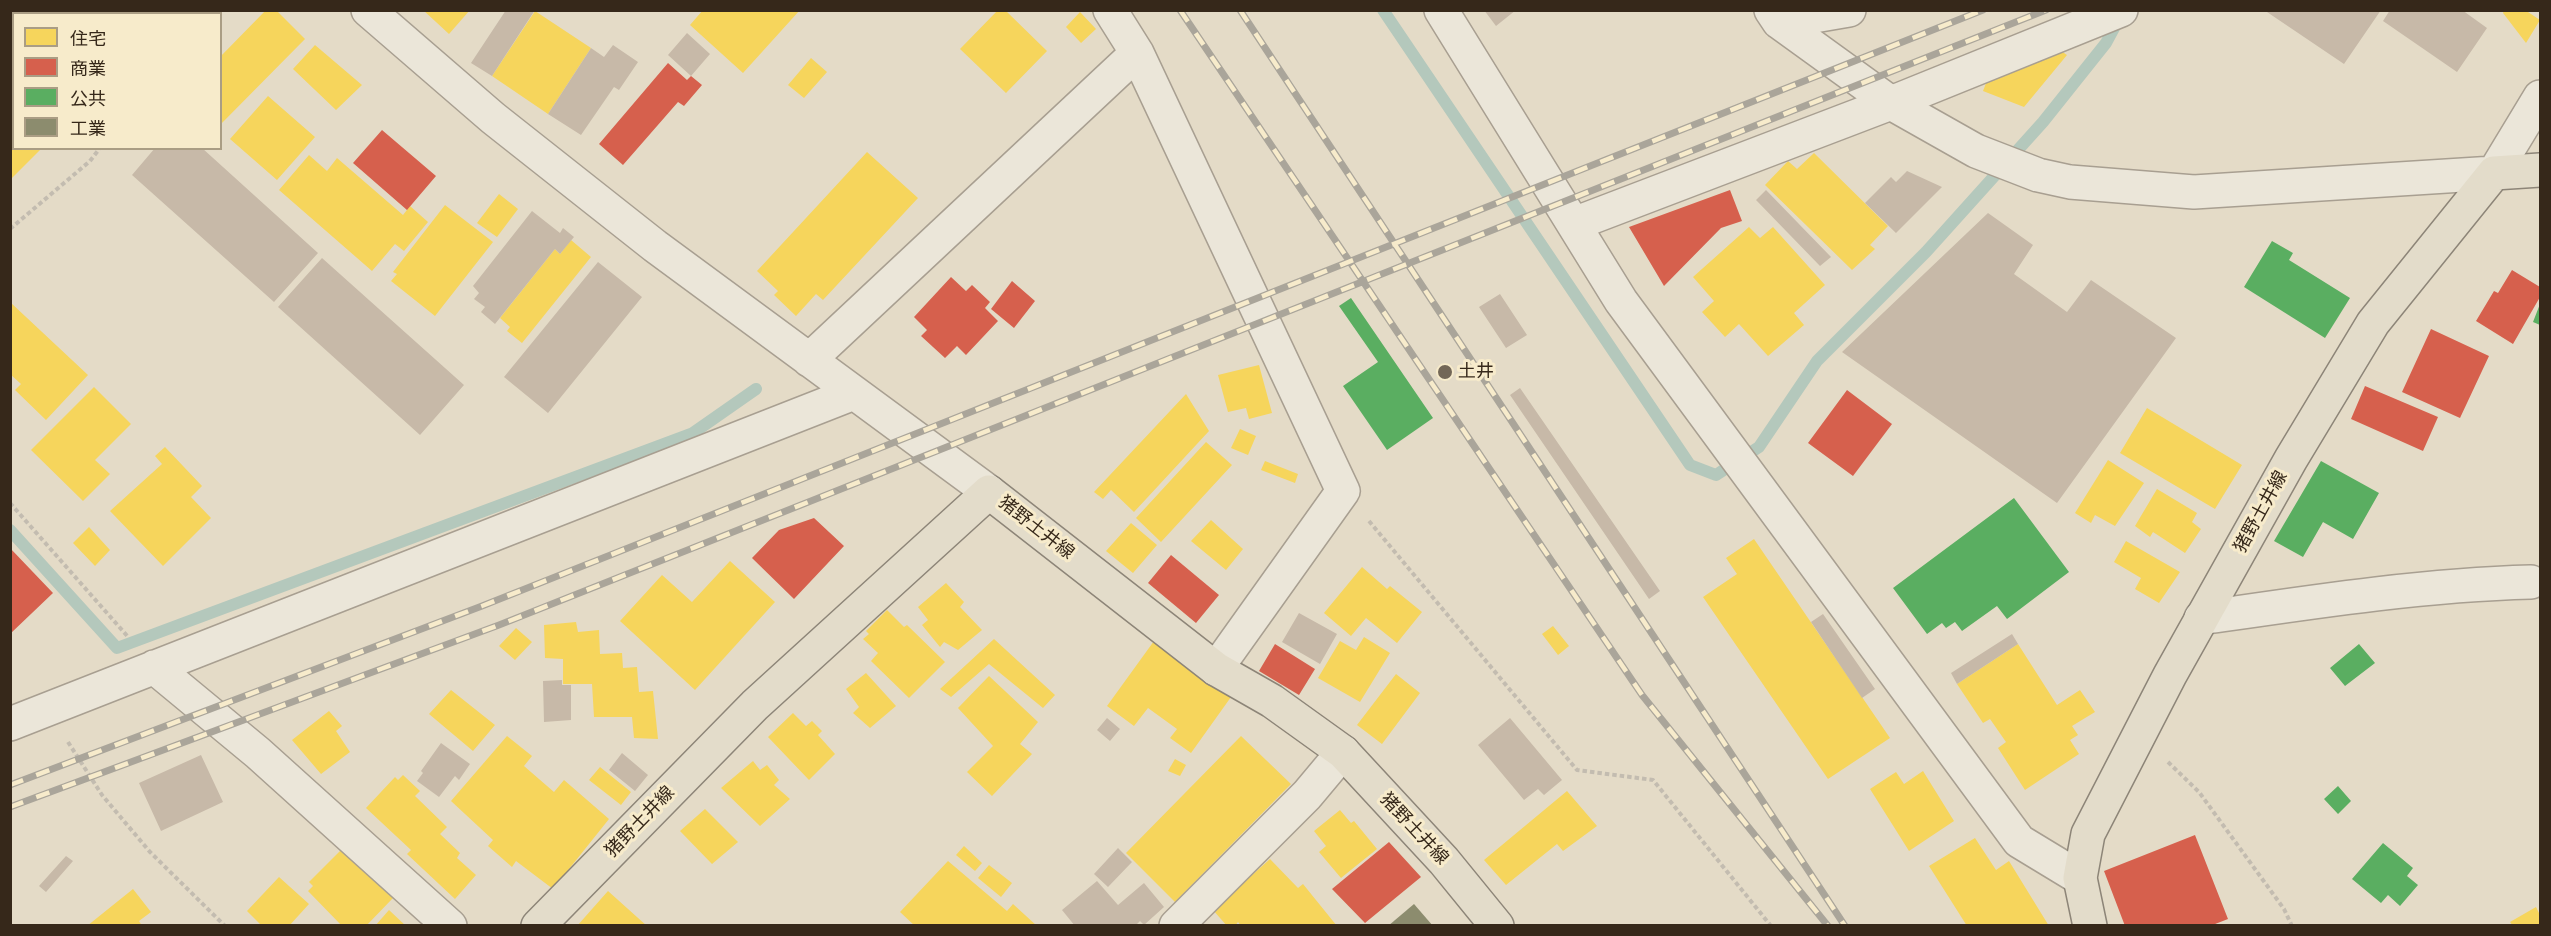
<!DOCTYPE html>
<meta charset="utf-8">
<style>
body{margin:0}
#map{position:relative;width:2551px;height:936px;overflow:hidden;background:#e4dbc7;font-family:"Libre Baskerville","Noto Sans JP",serif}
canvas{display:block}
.frame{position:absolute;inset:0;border:12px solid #36281a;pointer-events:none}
.legend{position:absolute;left:12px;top:12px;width:210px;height:138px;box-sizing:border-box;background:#f7ebcb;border:2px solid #aa9d84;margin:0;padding:8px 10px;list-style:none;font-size:18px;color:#36281a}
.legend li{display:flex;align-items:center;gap:12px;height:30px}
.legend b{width:30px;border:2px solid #aa9d84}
</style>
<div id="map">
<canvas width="2551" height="936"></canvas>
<div class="frame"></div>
<ul class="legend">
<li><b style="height:16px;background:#f6d55c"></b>住宅</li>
<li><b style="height:16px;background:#d6604d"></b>商業</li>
<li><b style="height:16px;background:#5aae61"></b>公共</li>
<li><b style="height:16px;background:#8c8c6e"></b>工業</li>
</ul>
</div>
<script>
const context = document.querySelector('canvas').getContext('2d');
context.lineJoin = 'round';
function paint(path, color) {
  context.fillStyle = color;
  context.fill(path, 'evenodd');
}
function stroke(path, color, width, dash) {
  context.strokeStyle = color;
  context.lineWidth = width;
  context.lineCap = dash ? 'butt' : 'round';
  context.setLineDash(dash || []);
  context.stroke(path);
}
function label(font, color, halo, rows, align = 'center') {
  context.font = font + ' "Libre Baskerville","Noto Sans JP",serif';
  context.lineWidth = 6;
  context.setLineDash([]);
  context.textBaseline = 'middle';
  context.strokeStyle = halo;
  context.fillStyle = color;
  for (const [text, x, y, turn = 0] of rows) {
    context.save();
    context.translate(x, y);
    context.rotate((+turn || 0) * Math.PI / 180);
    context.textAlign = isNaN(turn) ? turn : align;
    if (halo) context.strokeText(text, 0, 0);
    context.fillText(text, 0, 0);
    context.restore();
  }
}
const homes = new Path2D(`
 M10,10H26L29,14H14V81L10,84Z
 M266,10H276L305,39L220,125V57Z
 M423,10H470L449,34Z
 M703,10H800L743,73L690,25Z
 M998,10H1005L1047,51L1006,93L960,49Z
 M2504,10H2525L2540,20L2526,43L2503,13Z
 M535,11L591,48L548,114L492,76Z
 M1080,12L1096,29L1081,43L1066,27Z
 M315,45L362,85L336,110L293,69Z
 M2058,49L2067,55L2024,107L1983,91L1988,78Z
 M811,58L827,72L804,98L788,85Z
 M268,96L315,137L277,180L230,139Z
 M14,113V148H42L10,180V116Z
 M867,152L918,198L823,300L816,294L796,316L774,295L778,291L757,271Z
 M1814,153L1888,226L1870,245L1875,249L1852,270L1765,185L1788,161L1797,169Z
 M309,155L327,171L337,158L403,215L410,206L428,222L404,251L395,244L372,271L279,190Z
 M499,194L518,209L497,237L477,223Z
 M445,205L493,242L435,316L391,281L397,274L393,272Z
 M1749,227L1760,238L1773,227L1825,285L1794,313L1804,325L1768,356L1739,324L1725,337L1702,312L1714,301L1693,277Z
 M571,240L591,257L522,343L507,331L510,327L500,318L555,249L560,254Z
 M10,302L88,375L46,420L15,390L21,384L10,374Z
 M1259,365L1272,413L1249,419L1246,408L1228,412L1218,375Z
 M94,387L131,424L95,460L110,474L83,501L31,450Z
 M1186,394L1209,431L1134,512L1111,490L1103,499L1094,492Z
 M2147,408L2242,465L2215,509L2120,453Z
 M1240,429L1256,436L1248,455L1231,448Z
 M1206,442L1232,465L1161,542L1136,518Z
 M165,447L202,486L191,497L211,518L163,566L110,511L162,464L155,456Z
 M2108,460L2144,483L2115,526L2095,515L2091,523L2075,513Z
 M1265,461L1298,474L1295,483L1261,470Z
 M2157,489L2197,513L2192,522L2201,529L2185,553L2153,532L2150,537L2135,526Z
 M1211,520L1243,549L1226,570L1191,541Z
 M1131,523L1157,545L1133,573L1106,551Z
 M89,527L110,550L95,566L73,543Z
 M1754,539L1890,738L1828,779L1703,597L1737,574L1726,558Z
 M2126,541L2180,572L2159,603L2135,589L2141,578L2114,562Z
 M730,561L775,602L695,690L620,621L662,575L692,602Z
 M1362,567L1387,589L1390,586L1422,612L1397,643L1366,618L1351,636L1324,613Z
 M946,583L964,602L960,607L982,630L958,650L944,642L940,647L922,625L928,620L918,607Z
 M887,610L904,627L907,625L945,662L909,698L871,661L878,653L863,639L869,634L866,631Z
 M576,622L578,632L599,630L600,654L622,653L623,668L637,667L639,692L653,691L658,739L634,738L632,717H594L592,684H563V659L545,658L544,625Z
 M1553,626L1569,646L1558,655L1542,634Z
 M516,628L532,642L515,660L499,646Z
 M1364,637L1390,653L1360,702L1318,678L1340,641L1356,650Z
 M994,639L1055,695L1043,708L989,664L951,697L940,689Z
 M1154,641L1231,697L1191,753L1170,738L1177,729L1148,708L1134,726L1107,706Z
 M2018,644L2057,705L2080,690L2095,712L2072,726L2078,735L2070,740L2079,754L2025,790L1998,748L2006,742L1990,719L1983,723L1957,684Z
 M866,673L896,706L870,728L853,713L859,707L846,689Z
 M1396,674L1420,693L1382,744L1357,725Z
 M989,676L1038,722L1020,744L1032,754L992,796L967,772L993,746L958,708Z
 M451,690L495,725L473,751L429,714Z
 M329,711L342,726L336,731L350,752L321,774L292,740Z
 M793,713L806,726L812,721L822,731L818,735L835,754L809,780L768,737Z
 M507,736L532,756L524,766L554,792L564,780L609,819L553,889L516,861L512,867L488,846L493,840L451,801Z
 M1241,736L1291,784L1175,902L1126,853Z
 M1175,759L1186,765L1180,776L1168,771Z
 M753,761L760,770L767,765L779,780L774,785L790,799L760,826L721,788Z
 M600,767L631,792L621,805L589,780Z
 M1923,771L1954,821L1909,851L1870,789L1896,772L1904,784Z
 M403,775L420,791L415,796L447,827L440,834L460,853L457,858L476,875L455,899L407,854L411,850L366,808L395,777L398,780Z
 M1567,791L1597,826L1563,851L1557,844L1506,885L1484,860Z
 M705,809L738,842L712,864L680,831Z
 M1340,810L1351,823L1354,821L1377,849L1341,878L1319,852L1326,846L1314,831Z
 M1975,838L1996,870L2009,861L2049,926H1967L1929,866Z
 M964,846L982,863L975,871L956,855Z
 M343,848L393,898L366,926H342L308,891L313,886L309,882Z
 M1270,859L1298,888L1303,884L1337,926H1241L1238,922L1235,926H1227L1213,910Z
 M948,861L1007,911L1013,904L1037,926H915L900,912Z
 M989,865L1012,883L1001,897L978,878Z
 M279,877L309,904L289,926H262L247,911Z
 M133,889L151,912L139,921L142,926H87Z
 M608,891L647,926H577Z
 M2536,907L2540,915V926H2513L2510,922Z
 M389,910L406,926H375Z`);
const shops = new Path2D(`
 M97,10H165L162,14H100Z
 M668,63L687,80L691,76L702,85L684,106L678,102L623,165L599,144Z
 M382,130L436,176L407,210L353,163Z
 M1730,190L1742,221L1721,228L1664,286L1629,227Z
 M2512,270L2540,287V297L2513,344L2476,321L2494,291L2498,293Z
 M951,277L966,291L972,285L990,302L985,308L998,321L966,355L957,346L945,358L921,336L927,330L914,317Z
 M1012,281L1035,301L1014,328L991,309Z
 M2431,329L2489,356L2460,418L2402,392Z
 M2365,386L2438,417L2423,451L2351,419Z
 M1847,390L1892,424L1853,476L1808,443Z
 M814,518L844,546L794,599L752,558L779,530Z
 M10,548L53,593L10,634Z
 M1171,555L1219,595L1196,623L1148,583Z
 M1275,644L1315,669L1299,695L1259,671Z
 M2195,835L2228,919L2210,926H2125L2104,871Z
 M1389,842L1421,877L1365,923L1332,889Z`);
const public = new Path2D(`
 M2272,241L2293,253L2289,260L2350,298L2325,338L2244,287Z
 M1351,298L1433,418L1387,450L1343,386L1378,362L1339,306Z
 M2540,304V325L2533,322Z
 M2321,461L2379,493L2353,539L2323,522L2303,557L2274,541Z
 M2014,498L2069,572L2007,619L1997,606L1962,631L1955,622L1946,628L1942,623L1927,634L1893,588Z
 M2359,644L2375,663L2345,686L2330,668Z
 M2338,786L2351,801L2338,814L2324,799Z
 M2383,843L2413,868L2407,876L2418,885L2400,906L2388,895L2381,903L2352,879Z`);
const industry = new Path2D(`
 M1414,904L1433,926H1388Z`);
const stream = new Path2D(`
 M1383,10L1690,465L1716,475L1759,447L1817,361L1926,252L2043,122L2106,43L2120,17
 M10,530L117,648L693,433L756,389`);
const building = new Path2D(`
 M506,10H535L492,76L471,63Z
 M1484,10H1516L1496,26Z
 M2264,10H2381L2344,64Z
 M2390,10H2462L2487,28L2457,72L2383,21Z
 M687,33L710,54L691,76L668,55Z
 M613,45L638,62L619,90L614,87L581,135L548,114L591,48L604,57Z
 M155,148H202L318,253L274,302L132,175Z
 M1907,171L1942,187L1896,233L1865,203L1891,177L1896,182Z
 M1766,190L1831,257L1820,266L1756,200Z
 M532,211L560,233L563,228L574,237L560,254L555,249L495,324L481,312L485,307L474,299L479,293L473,286Z
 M1988,213L2033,245L2014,274L2067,312L2091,280L2176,338L2057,503L1842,352Z
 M322,258L464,385L420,435L278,307Z
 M598,262L642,297L548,413L504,377Z
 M1500,294L1527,335L1506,348L1479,307Z
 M1520,388L1660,591L1649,599L1510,395Z
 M1299,613L1337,634L1320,664L1282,642Z
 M1823,614L1875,689L1862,698L1811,622Z
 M2012,634L2018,644L1957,684L1951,673Z
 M562,680V685H571V720L544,722L543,681Z
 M1107,718L1120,729L1110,741L1097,730Z
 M1510,718L1562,780L1544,795L1538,789L1524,800L1478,745Z
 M441,743L470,764L459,780L455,776L439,797L417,781L423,773L421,771Z
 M622,753L648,775L635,791L609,770Z
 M201,755L223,802L161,831L139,783Z
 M1118,848L1132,862L1108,887L1094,874Z
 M66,856L73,861L46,892L39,886Z
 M1097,881L1118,905L1144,883L1164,907L1144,925L1140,921L1135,926H1075L1062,910Z`);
const path = new Path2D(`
 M206,14L208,10
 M10,229L90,161L100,148
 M10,503L129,638
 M1369,521L1577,770L1653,780L1771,926
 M68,742L102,795L150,852L225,926
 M2168,762L2199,792L2284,909L2292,926`);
const minor = new Path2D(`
 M368,10L493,118L655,246L989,492
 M1110,10L1137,53L1343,491L1216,669
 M1441,10L1621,301L2019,841L2080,878
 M1771,10L1779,22L1891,103L1976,151L2038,175L2070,182L2194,192L2494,173L2540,97
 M1779,22L1849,10
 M1574,224L1891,103L2121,10
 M809,360L1137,53
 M2201,618C2311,602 2421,585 2531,582
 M154,667L258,753L450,926
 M10,724L854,393
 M1176,926L1307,795L1343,752`);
const major = new Path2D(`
 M538,926L755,705L989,492L1216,669L1272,701L1343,752L1444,861L1497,926
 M2090,926L2080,878L2088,834L2170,675L2291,459L2373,323L2494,173L2540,170`);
const rail = new Path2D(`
 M1180,10L1642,695L1828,926
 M1240,10L1845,926
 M10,785L482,606L1983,10
 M10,807L499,625L2046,10`);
const markers = [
 [1445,372,8,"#736757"]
];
const poiNames = [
 ["土井",1458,372]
];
const streetNames = [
 ["猪野土井線",2261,512,-61],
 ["猪野土井線",1036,528,38],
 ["猪野土井線",640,822,-46],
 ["猪野土井線",1414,829,47]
];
paint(homes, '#f6d55c');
paint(shops, '#d6604d');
paint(public, '#5aae61');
paint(industry, '#8c8c6e');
stroke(stream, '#b4c8bc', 12);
paint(building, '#c7b9a8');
stroke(minor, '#a89f91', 36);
stroke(major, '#8d8578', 36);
stroke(path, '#c3bcb0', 4, [4.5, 3]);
stroke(minor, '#ebe6d9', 33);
stroke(major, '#e3dcca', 33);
stroke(rail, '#aaa59a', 7);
stroke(rail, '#f7ebcb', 4.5, [14]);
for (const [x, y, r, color] of markers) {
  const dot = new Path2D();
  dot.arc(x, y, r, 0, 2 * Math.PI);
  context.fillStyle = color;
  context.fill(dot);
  stroke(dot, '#f7ebcb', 2);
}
label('18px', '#36281a', '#f7ebcb', poiNames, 'left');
label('18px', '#36281a', '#f7ebcb', streetNames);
</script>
